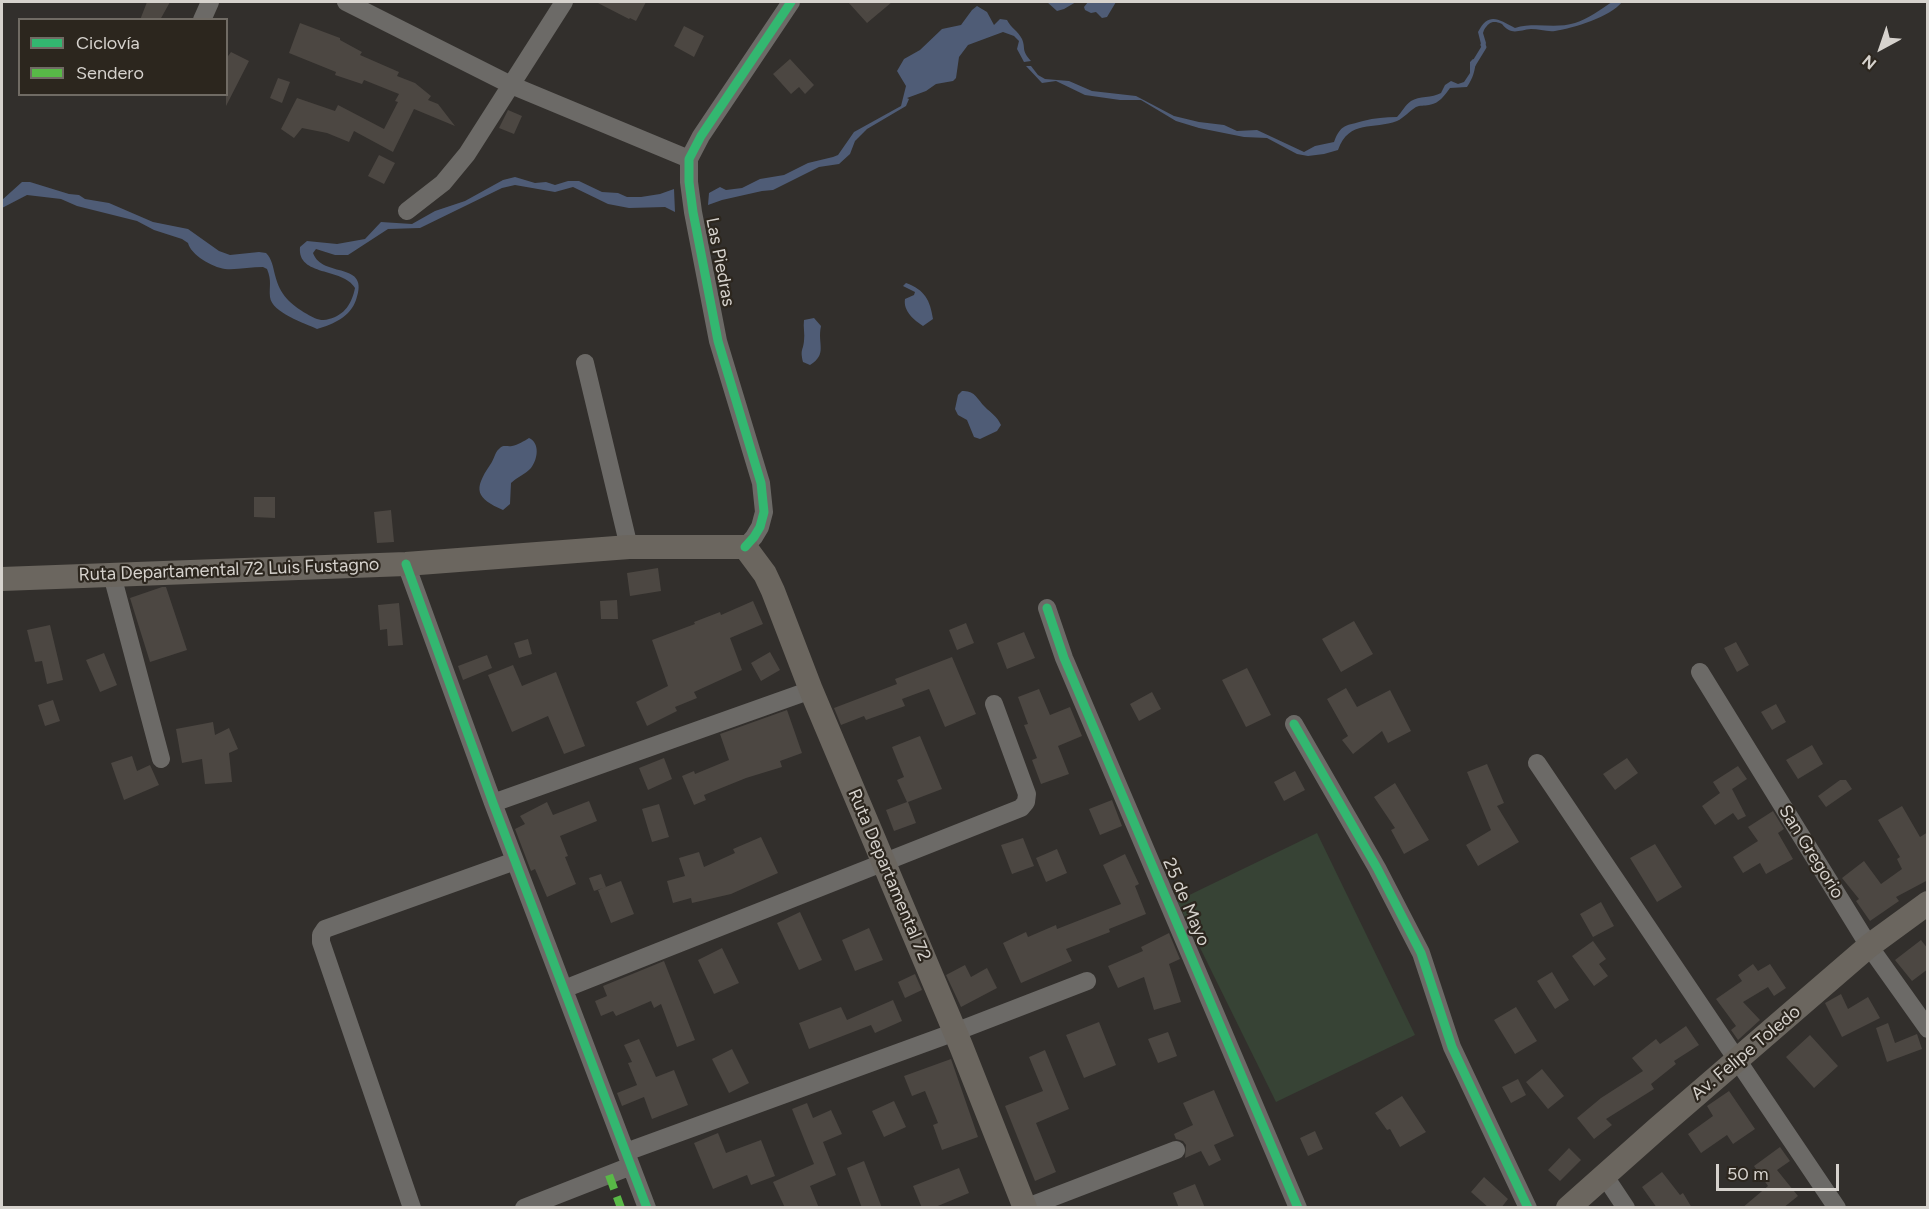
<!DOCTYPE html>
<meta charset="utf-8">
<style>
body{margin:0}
#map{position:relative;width:1929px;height:1209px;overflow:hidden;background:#322f2c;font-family:Figtree,sans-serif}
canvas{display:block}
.frame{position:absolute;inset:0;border:3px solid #d6d2cd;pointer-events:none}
.legend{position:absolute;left:18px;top:18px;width:210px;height:78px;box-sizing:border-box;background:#2c261e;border:2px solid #706b64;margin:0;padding:8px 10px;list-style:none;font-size:18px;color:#d6d2cd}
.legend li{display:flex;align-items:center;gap:12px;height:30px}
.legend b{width:30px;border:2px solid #706b64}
.north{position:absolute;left:1851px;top:18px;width:60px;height:60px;-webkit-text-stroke:4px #2c261e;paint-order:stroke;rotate:220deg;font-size:16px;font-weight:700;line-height:24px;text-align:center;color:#d6d2cd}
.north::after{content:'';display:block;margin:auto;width:21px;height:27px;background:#d6d2cd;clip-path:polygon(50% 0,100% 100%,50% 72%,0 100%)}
.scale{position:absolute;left:1716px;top:1164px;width:123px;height:27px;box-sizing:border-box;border:3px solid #d6d2cd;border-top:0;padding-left:8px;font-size:18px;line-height:21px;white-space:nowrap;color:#d6d2cd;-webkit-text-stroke:4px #2c261e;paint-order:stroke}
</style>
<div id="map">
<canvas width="1929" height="1209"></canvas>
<div class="frame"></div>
<ul class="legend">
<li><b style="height:8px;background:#33b770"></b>Ciclovía</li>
<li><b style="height:8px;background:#58b947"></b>Sendero</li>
</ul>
<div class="north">N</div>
<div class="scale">50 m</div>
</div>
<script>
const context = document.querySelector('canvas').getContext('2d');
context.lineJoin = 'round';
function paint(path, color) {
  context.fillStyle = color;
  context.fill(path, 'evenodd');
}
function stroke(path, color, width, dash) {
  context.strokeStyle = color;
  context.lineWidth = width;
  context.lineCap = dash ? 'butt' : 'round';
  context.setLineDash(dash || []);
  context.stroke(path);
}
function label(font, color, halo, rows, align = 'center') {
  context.font = font + ' Figtree,sans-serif';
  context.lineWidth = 4.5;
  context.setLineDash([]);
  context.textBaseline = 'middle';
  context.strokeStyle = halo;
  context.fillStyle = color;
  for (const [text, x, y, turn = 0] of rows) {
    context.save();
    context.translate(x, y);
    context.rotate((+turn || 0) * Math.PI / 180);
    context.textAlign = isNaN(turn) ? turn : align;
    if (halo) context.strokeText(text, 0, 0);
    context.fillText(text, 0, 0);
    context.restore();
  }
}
const green = new Path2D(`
 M1317,833L1415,1035L1276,1102L1177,901Z`);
const water = new Path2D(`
 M1047,2H1076L1064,9L1057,11Z
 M1088,2H1118H1116L1107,17L1102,18L1096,12L1091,13L1085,10L1084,7Z
 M1612,2H1622C1610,17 1574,28 1555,31C1547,32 1539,29 1531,29C1519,30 1511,36 1502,24C1493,20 1489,22 1484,30L1483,33L1486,43L1484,50L1482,48L1478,32C1489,11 1499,20 1515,28C1534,22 1556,29 1575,23C1588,19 1601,9 1612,2Z
 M977,6L987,12L994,25L1000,19L1007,20C1011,28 1018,31 1022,39C1026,49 1021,50 1031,61L1024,62L1017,49L1019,41L1014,36L1003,32L968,45L959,57L956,78L953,81L936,84L926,91L907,98L909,99L906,106L867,129L855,141L850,154L839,164L819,167L773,190L762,191L722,200L708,205L709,193L720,187L726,190L742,188L760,179L784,175L808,163L833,157L838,155L854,132L901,106L906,86L897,71L904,59L920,50L942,29L961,25L972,10Z
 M1473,59L1476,60C1475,71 1473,78 1467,87L1450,88C1444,96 1440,103 1429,105C1424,106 1420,105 1416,107C1409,111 1404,118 1397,121C1374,130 1349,119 1338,150L1324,154L1308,156L1297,154L1267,138L1244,137L1199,128L1176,121L1141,100H1120L1085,95L1056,81L1042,83L1026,66H1031L1038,75L1045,79L1069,81L1092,91L1136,96L1174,116L1199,122L1224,125L1237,131L1257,130L1304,152L1315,146L1334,142C1341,123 1347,126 1363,121C1375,118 1385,117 1397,117C1402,112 1405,105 1411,101C1419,96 1432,98 1441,93L1445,85L1451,81L1458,84L1464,82L1470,73V62Z
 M515,177L535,183L546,182L555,185L568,181H579L602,192L618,193L627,197H641L660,194L674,189L675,212L665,207L629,208L608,204L573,187L555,192L515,185L502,188L420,228L388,229L348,255H335L316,249L313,253C322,279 371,260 356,300C350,317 334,324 317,329C305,323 272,313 270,297C269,286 272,281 267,269L263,267C251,267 237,270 225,269C212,267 191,255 188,243L182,239L154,230L137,221L77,206L61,199L27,195L2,208V200L22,182H30L69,194L79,195L85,199L109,203L153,222L188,229L219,251L230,255L259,252L266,253C272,259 273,267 275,275C280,295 290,304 307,314C314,318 321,322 329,319C345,315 352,303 355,288C343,267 297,277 300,247L307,241L337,244L365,239L381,222L412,224L435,211L465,201L503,180Z
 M906,283C925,290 930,300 933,319L923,326C914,320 903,311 905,299L914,295L915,292L903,286Z
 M814,318L821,326C817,344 828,354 810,365L803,362C800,349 803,351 804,341C805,334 803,327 804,320Z
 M962,391C975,390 977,399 985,407C991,413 997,416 1001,425L997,431L980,439L974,437L967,420L958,415L955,409L958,395Z
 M529,438C540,443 538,459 531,468C526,474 517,477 511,483L510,504L503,510C476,498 473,490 490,465C494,460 495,452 499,449C503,444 507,447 512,446C518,445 524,441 529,438Z`);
const stream = new Path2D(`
 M1473,65L1484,47L1483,45`);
const building = new Path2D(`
 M147,2H170L160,20H140Z
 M596,2H646L636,21L630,18L629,19Z
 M848,2H892L867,23Z
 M300,23L340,38V40L362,52L360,55L399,72L397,76L415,83L431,96L428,100L438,104L455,126L414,109L393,152L354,131L349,142L327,133L302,128L294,138L281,129L297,98L335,111L338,105L384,129L398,102L395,101L399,94L364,80L362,84L335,75L336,72L289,53Z
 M684,26L704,36L694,57L674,46Z
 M231,52L249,61L226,106V59Z
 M790,59L814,85L805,94L799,87L791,94L773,74Z
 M278,78L290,82L282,103L270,98Z
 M508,110L522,116L514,134L499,128Z
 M379,155L395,163L384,184L368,176Z
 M254,497H275V518L254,517Z
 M391,510L394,542L377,543L374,512Z
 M658,568L661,591L630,596L627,573Z
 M162,587H166L187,650L150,662L130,598Z
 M617,600L618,619H601L600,601Z
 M753,601L763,624L730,638L742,670L694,692L697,698L675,707L677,711L647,726L636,702L668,686L652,640L695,624L694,622L720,612L721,615Z
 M399,603L403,645L388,646L387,629L380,630L378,605Z
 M1354,621L1373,654L1341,672L1322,639Z
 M966,623L974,643L957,650L949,630Z
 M50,625L63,680L47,684L42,661L35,662L27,630Z
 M1024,632L1035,658L1007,669L997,643Z
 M528,639L532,654L519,658L514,643Z
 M1736,642L1749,665L1737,672L1724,648Z
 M770,652L780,670L761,681L751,663Z
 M104,653L117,685L100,692L86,660Z
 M487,655L492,668L463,680L458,666Z
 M952,657L976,714L945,727L929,689L902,699L905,706L866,720L864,716L841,725L834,708L897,684L895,679Z
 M513,665L522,686L556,672L585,746L564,754L548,716L512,732L488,675Z
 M1247,668L1271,715L1246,727L1222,680Z
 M1346,688L1357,707L1390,690L1411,731L1388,743L1382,731L1353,754L1342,740L1348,736L1327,699Z
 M1039,689L1050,715L1070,707L1082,736L1058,746L1069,774L1041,784L1032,760L1037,758L1024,725L1028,724L1018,697Z
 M1152,692L1161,709L1139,721L1130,704Z
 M53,700L60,721L45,726L38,705Z
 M1776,704L1786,722L1772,730L1761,712Z
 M787,710L802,753L780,761L782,767L746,778L704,795L706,800L694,805L682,776L694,771L695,774L729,760L720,734Z
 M213,722L215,735L229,728L238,749L229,753L232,782L205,784L202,759L182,763L176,729Z
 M920,736L942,789L908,802L916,823L894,831L886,810L907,802L897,780L904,777L892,747Z
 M1812,745L1823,764L1798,779L1786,760Z
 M132,756L137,771L150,765L159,785L124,800L111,763Z
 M664,758L672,779L648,790L639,768Z
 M1627,758L1638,773L1615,790L1603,774Z
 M1487,764L1504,803L1497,806L1519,842L1478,866L1466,845L1491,830L1467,772Z
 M1738,766L1747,779L1732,789L1746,816L1738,820L1733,813L1715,825L1702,806L1720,793L1713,782Z
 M1295,771L1305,790L1284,801L1274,782Z
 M1840,780H1846L1852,789L1826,807L1818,796Z
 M1395,783L1429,840L1404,854L1391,830L1395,828L1374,797Z
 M1112,800L1122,826L1100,835L1089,809Z
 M589,801L597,821L560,836L568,856L565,857L576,884L547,897L535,869L531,871L515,829L525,824L520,816L547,802L553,815Z
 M659,804L669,837L652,842L642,809Z
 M1902,806L1920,837L1928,832V880L1896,897L1899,901L1870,921L1856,901L1859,899L1842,878L1864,861L1881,884L1902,869L1897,859L1900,857L1878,820Z
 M1773,811L1784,829L1778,833L1793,859L1766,874L1760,863L1743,873L1733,857L1758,841L1748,827Z
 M761,837L778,873L731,894L692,903L691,898L673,903L667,881L685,876L679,858L699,852L704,867L735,853L733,849Z
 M1023,838L1034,866L1012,874L1001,845Z
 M1655,844L1682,887L1657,902L1630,858Z
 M1057,849L1067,873L1046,882L1036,858Z
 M1125,854L1139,884L1135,886L1146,914L1109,929L1110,932L1066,949L1072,961L1021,983L1003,943L1026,932L1028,937L1056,925L1057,929L1121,904L1103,865Z
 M601,874L606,887L594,891L589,878Z
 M621,881L634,914L611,923L598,890Z
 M1601,902L1614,926L1593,937L1580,914Z
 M800,912L822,960L799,970L777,923Z
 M869,928L883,960L855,971L842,940Z
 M1169,933L1180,959L1169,964L1181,1002L1154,1010L1144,977L1118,988L1108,966L1143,951L1141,947Z
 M1921,940L1928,949V969L1912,981L1895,960Z
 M1593,941L1606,959L1599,964L1608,976L1594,986L1572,956Z
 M722,948L739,983L714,994L698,960Z
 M664,961L695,1040L677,1047L661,1004L654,1008L651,1001L616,1016L613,1011L601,1016L595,1001L607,996L603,986Z
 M1753,964L1758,971L1770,964L1786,988L1774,996L1768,987L1743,1002L1760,1020L1738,1040L1731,1030L1736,1026L1716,999L1742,981L1738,975Z
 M965,965L971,977L987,968L997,988L961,1007L946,975Z
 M1552,972L1569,1000L1555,1009L1537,981Z
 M915,974L922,990L905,998L898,982Z
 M1841,994L1848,1009L1868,997L1880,1018L1842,1037L1825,1003Z
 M893,1000L902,1021L875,1033L871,1025L809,1049L799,1023L841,1007L847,1020Z
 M1516,1007L1537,1041L1515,1054L1494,1020Z
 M1099,1022L1116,1065L1084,1078L1066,1035Z
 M1888,1023L1895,1043L1917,1034L1922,1049L1887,1062L1876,1028Z
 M1686,1026L1699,1045L1674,1061L1676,1064L1651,1084L1654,1089L1606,1119L1612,1125L1594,1139L1577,1118L1601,1098L1643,1071L1632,1058L1656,1039L1660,1044Z
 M1168,1032L1177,1056L1158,1063L1148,1039Z
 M1810,1035L1838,1066L1814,1088L1786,1057Z
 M639,1039L656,1077L674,1070L688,1105L652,1119L644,1097L622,1106L617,1093L637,1085L628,1063L632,1062L624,1045Z
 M732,1049L749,1083L729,1093L712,1059Z
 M1045,1050L1069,1109L1036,1123L1056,1172L1035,1181L1005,1106L1043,1091L1029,1057Z
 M951,1059L978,1137L942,1150L933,1125L938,1123L925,1091L912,1096L904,1076Z
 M1542,1069L1564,1096L1548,1109L1526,1082Z
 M1518,1079L1526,1095L1511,1103L1502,1087Z
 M1214,1090L1234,1136L1214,1145L1221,1160L1209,1166L1201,1151L1185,1158L1186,1145L1183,1141L1176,1139L1174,1134L1193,1125L1183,1103Z
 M1729,1091L1755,1129L1733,1144L1727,1135L1701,1153L1688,1134L1713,1116L1707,1106Z
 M1402,1096L1426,1132L1400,1147L1390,1129L1387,1130L1375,1113Z
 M894,1101L906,1127L884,1137L872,1111Z
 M807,1103L813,1118L831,1110L842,1134L823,1142L836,1175L810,1186L819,1208H785L773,1182L814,1164L792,1109Z
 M1315,1131L1323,1149L1308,1156L1300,1138Z
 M718,1133L726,1153L761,1140L775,1176L751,1185L747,1175L713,1189L694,1143Z
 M1780,1147L1790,1161L1777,1170L1798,1196L1783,1208H1742L1768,1186L1754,1166Z
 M1569,1148L1581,1160L1560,1181L1548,1170Z
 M864,1161L882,1208H862L847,1168Z
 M959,1168L969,1193L933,1208H922L913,1186Z
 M1662,1172L1680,1195L1683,1193L1692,1208H1657L1642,1187Z
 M1484,1177L1508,1199L1501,1208H1489L1471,1192Z
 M1195,1184L1205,1208H1179L1173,1193Z`);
const minor = new Path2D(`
 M346,2L511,85L689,159
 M202,20L210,2
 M407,211L443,183L467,154L564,2
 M585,363L629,547
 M745,547L754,537L760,527L764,512L761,483L718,341L693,212L689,182V159L701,136L791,2
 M406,564L493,803L647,1208
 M112,575L161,759
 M1047,608L1064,658L1298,1208
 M1700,672L1869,946L1928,1029
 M1294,724L1377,868L1421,953L1452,1047L1528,1208
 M1537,763L1837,1208
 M493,803L811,690
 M564,989L1021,808L1026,802L1027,794L994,704
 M626,1152L955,1032L1087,981
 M1604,1175L1626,1208
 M412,1208L321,942V935L325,929L515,861
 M524,1208L631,1166
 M1025,1208L1176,1150`);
const major = new Path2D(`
 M2,579L406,564L629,547H745L765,574L773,591L811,690L961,1046L1025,1208
 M1568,1208L1658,1128L1869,946L1928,903`);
const quiet = new Path2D(`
 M609,1175L621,1208`);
const cycleway = new Path2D(`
 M745,547L754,537L760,527L764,512L761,483L718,341L693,212L689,182V159L701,136L791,2
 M406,564L493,803L647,1208
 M1047,608L1064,658L1298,1208
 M1294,724L1377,868L1421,953L1452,1047L1528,1208`);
const streetNames = [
 ["Las Piedras",720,262,79],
 ["Ruta Departamental 72 Luis Fustagno",229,570,-2],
 ["San Gregorio",1811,852,58],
 ["Ruta Departamental 72",889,875,67],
 ["25 de Mayo",1186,902,67],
 ["Av. Felipe Toledo",1746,1053,-40]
];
paint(green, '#374335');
paint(water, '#4f5c76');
stroke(stream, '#4f5c76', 5);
paint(building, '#4c4742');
stroke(minor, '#6c6a67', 18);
stroke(major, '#6b665f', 24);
stroke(quiet, '#58b947', 8, [15, 8]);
stroke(cycleway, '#33b770', 9);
label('18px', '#d6d2cd', '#2c261e', streetNames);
</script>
